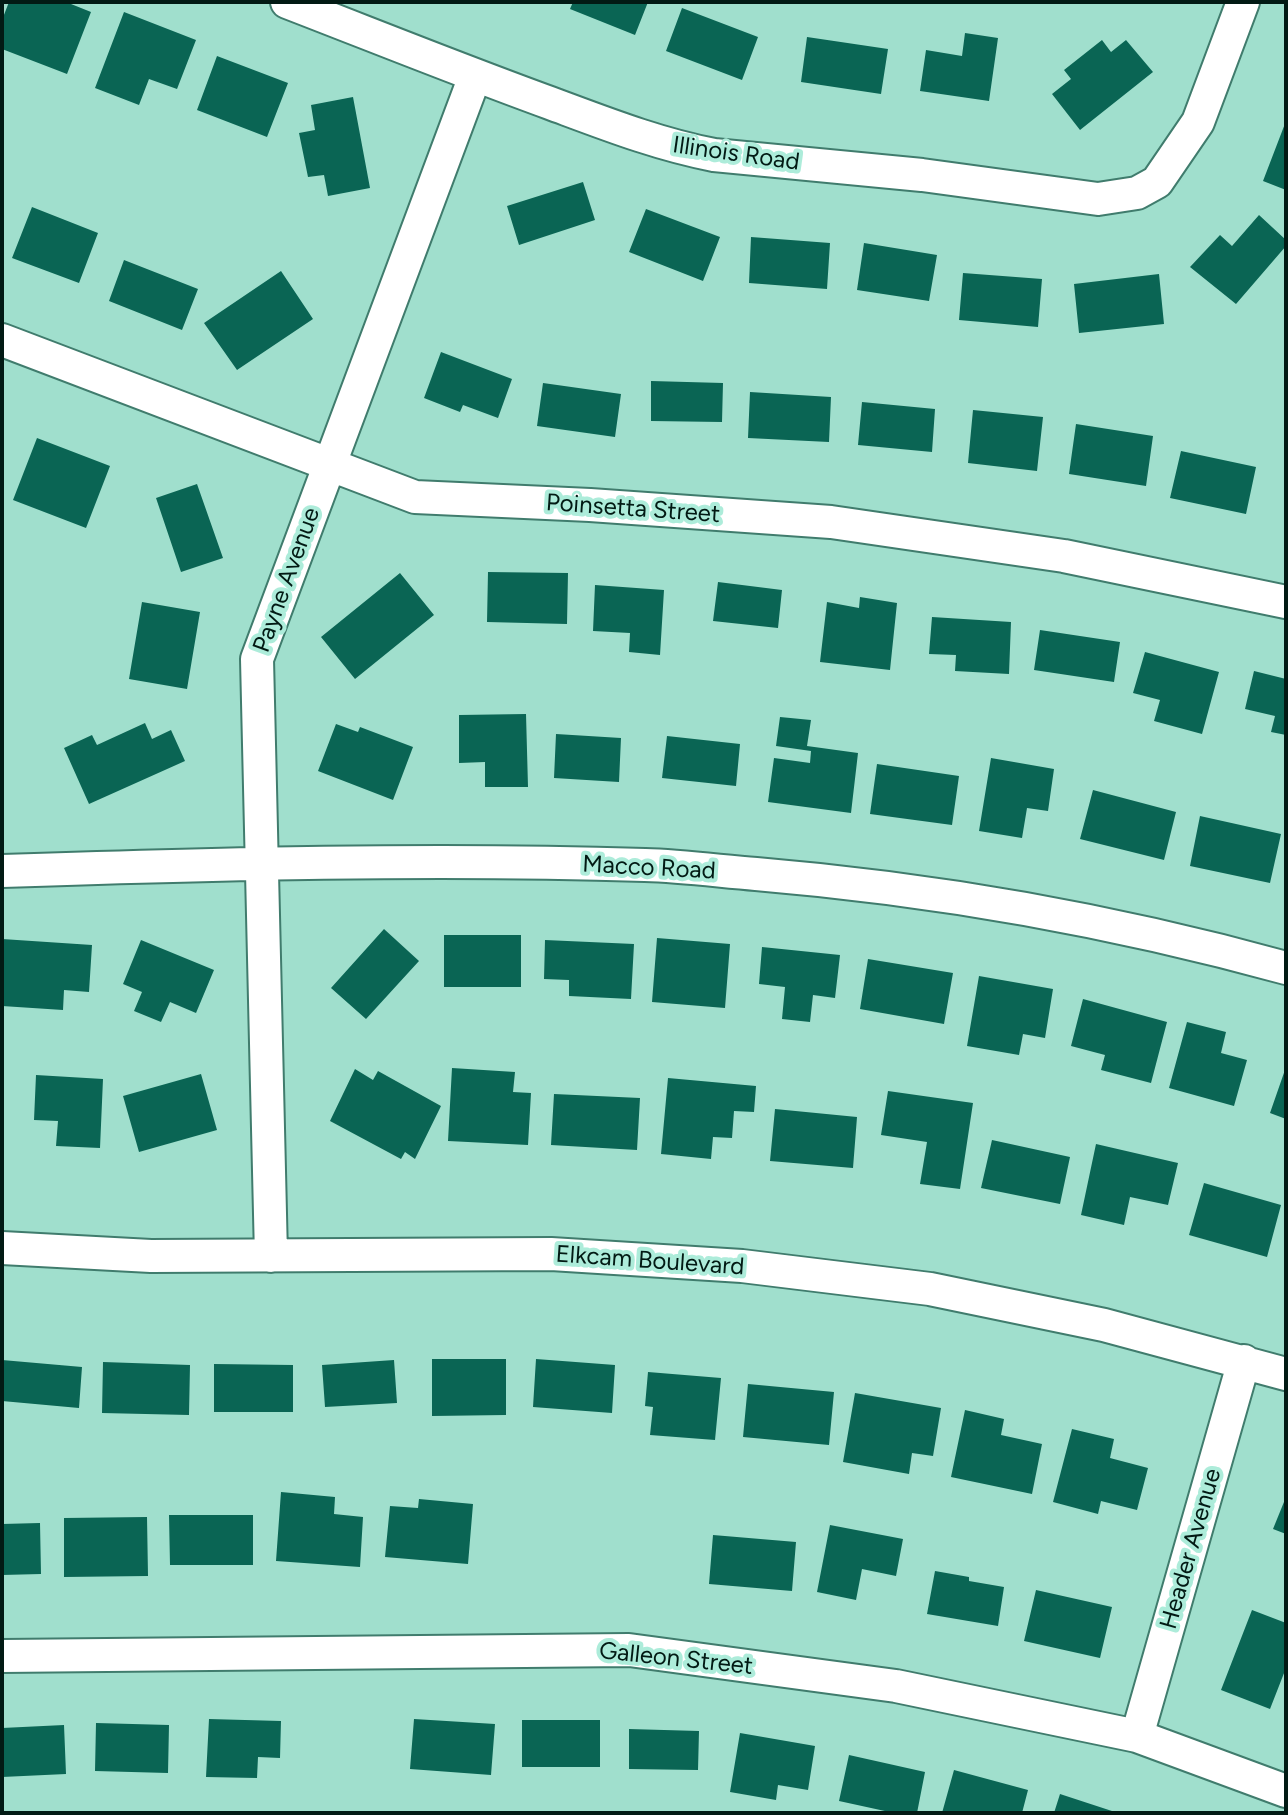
<!DOCTYPE html>
<style>
body{margin:0}
#map{position:relative;width:1288px;height:1815px;overflow:hidden;background:#a0dfcd;font-family:Figtree,sans-serif}
canvas{display:block}
.frame{position:absolute;inset:0;border:4px solid #021a14;pointer-events:none}
</style>
<div id="map">
<canvas width="1288" height="1815"></canvas>
<div class="frame"></div>
</div>
<script>
const context = document.querySelector('canvas').getContext('2d');
context.lineJoin = 'round';
function paint(path, color) {
  context.fillStyle = color;
  context.fill(path, 'evenodd');
}
function stroke(path, color, width, dash) {
  context.strokeStyle = color;
  context.lineWidth = width;
  context.lineCap = dash ? 'butt' : 'round';
  context.setLineDash(dash || []);
  context.stroke(path);
}
function label(font, color, halo, rows, align = 'center') {
  context.font = font + ' Figtree,sans-serif';
  context.lineWidth = 8;
  context.setLineDash([]);
  context.textBaseline = 'middle';
  context.strokeStyle = halo;
  context.fillStyle = color;
  for (const [text, x, y, turn = 0] of rows) {
    context.save();
    context.translate(x, y);
    context.rotate((+turn || 0) * Math.PI / 180);
    context.textAlign = isNaN(turn) ? turn : align;
    if (halo) context.strokeText(text, 0, 0);
    context.fillText(text, 0, 0);
    context.restore();
  }
}
const building = new Path2D(`
 M9,2H66L91,12L67,74L2,49V20Z
 M573,2H648L635,35L570,9Z
 M682,8L758,37L742,80L666,51Z
 M124,12L196,40L177,89L149,79L139,105L95,88Z
 M965,33L998,38L989,101L920,91L926,50L962,56Z
 M807,37L888,49L881,94L801,82Z
 M1102,40L1111,52L1126,40L1153,72L1080,130L1052,94L1071,79L1064,70Z
 M217,56L288,83L267,137L197,110Z
 M353,97L370,188L328,196L324,175L308,177L299,133L315,130L311,105Z
 M1286,121V190L1263,181Z
 M583,182L595,220L519,245L507,206Z
 M32,207L98,233L79,283L12,258Z
 M646,209L720,237L703,281L629,252Z
 M1259,215L1286,240V246L1236,304L1190,267L1220,235L1232,246Z
 M751,237L830,243L827,289L749,283Z
 M864,243L937,255L929,301L857,290Z
 M124,260L198,289L182,330L109,301Z
 M281,271L313,319L237,370L204,323Z
 M963,273L1042,279L1038,327L959,320Z
 M1159,274L1164,324L1079,333L1074,284Z
 M441,352L512,379L498,418L463,405L460,412L424,398Z
 M651,381L723,383L722,422L651,421Z
 M543,383L621,394L615,437L537,426Z
 M750,392L831,397L829,442L748,438Z
 M862,402L935,409L932,452L858,445Z
 M973,410L1043,417L1037,471L968,463Z
 M1076,424L1153,436L1146,486L1069,474Z
 M37,438L110,466L86,528L13,500Z
 M1181,451L1256,467L1246,514L1170,498Z
 M197,484L223,558L181,572L156,498Z
 M488,572L568,573L567,624L487,622Z
 M400,573L434,615L355,679L321,637Z
 M718,582L782,590L778,628L713,621Z
 M595,585L664,590L660,655L629,652L630,633L593,631Z
 M860,597L897,603L890,670L820,662L827,602L859,608Z
 M142,602L200,612L187,689L129,679Z
 M932,617L1011,622L1009,674L955,671L956,655L929,654Z
 M1040,630L1120,642L1114,682L1034,670Z
 M1145,652L1219,672L1202,734L1154,721L1160,700L1133,693Z
 M1254,671L1286,679V735L1271,732L1275,716L1245,709Z
 M526,714L528,787H485V762L459,763V715Z
 M780,717L811,720L807,746L858,753L851,813L768,802L774,758L810,763L811,751L776,746Z
 M145,723L152,739L171,730L185,761L89,804L64,748L92,735L97,745Z
 M336,724L358,732L360,727L413,747L393,800L318,771Z
 M556,734L621,738L619,782L554,778Z
 M667,736L740,744L736,786L662,778Z
 M991,758L1054,769L1048,811L1027,808L1022,838L979,831Z
 M877,764L959,776L952,825L870,814Z
 M1093,790L1176,812L1164,860L1080,839Z
 M1200,816L1281,834L1270,883L1190,866Z
 M384,929L419,961L366,1019L331,988Z
 M444,935H521V987H444Z
 M657,938L730,944L725,1008L652,1002Z
 M2,939L92,945L89,992L64,990L63,1010L2,1006Z
 M141,940L214,970L196,1013L170,1002L161,1022L134,1011L142,992L123,984Z
 M545,940L634,944L631,999L569,996V980L544,979Z
 M762,947L840,955L835,998L813,995L810,1022L782,1019L785,987L759,984Z
 M868,959L953,973L944,1024L860,1009Z
 M979,976L1053,989L1045,1038L1023,1034L1019,1055L967,1046Z
 M1083,999L1167,1022L1151,1083L1101,1070L1105,1055L1071,1046Z
 M1187,1022L1226,1032L1221,1053L1247,1060L1234,1106L1169,1088Z
 M1286,1067V1119L1270,1113Z
 M452,1068L515,1072L513,1092L531,1093L528,1145L448,1141Z
 M355,1069L373,1080L378,1071L441,1106L415,1159L405,1152L401,1159L330,1121Z
 M201,1074L217,1130L139,1152L123,1096Z
 M36,1075L103,1079L100,1148L56,1146L58,1121L34,1120Z
 M668,1078L756,1086L754,1112L734,1111L732,1138L713,1137L711,1159L661,1154Z
 M888,1091L973,1103L960,1189L920,1184L927,1142L881,1135Z
 M554,1094L640,1098L637,1150L551,1145Z
 M775,1109L857,1117L853,1168L770,1161Z
 M992,1140L1070,1157L1060,1204L981,1188Z
 M1096,1144L1178,1163L1168,1205L1130,1197L1124,1225L1081,1215Z
 M1204,1183L1281,1205L1267,1257L1189,1235Z
 M432,1359H506V1415L432,1416Z
 M536,1359L615,1365L612,1413L533,1407Z
 M2,1360L82,1367L79,1408L2,1401Z
 M394,1360L397,1403L325,1407L322,1365Z
 M103,1362L190,1365L189,1415L102,1413Z
 M214,1364L293,1365V1412H214Z
 M648,1372L721,1378L715,1440L650,1435L653,1407L645,1406Z
 M748,1384L834,1392L829,1445L743,1437Z
 M855,1393L941,1408L933,1456L912,1453L909,1474L843,1462Z
 M965,1410L1004,1419L1001,1435L1042,1444L1032,1494L951,1477Z
 M1072,1429L1114,1439L1110,1458L1148,1468L1137,1510L1101,1501L1098,1514L1053,1502Z
 M281,1492L335,1497L334,1514L363,1517L360,1567L276,1561Z
 M1286,1497V1534L1273,1529Z
 M419,1499L473,1504L468,1564L385,1557L390,1506L418,1508Z
 M169,1515H253V1565H170Z
 M147,1517L148,1576L64,1577V1518Z
 M40,1523L41,1574L2,1575V1524Z
 M830,1525L903,1539L896,1576L862,1569L856,1600L817,1592Z
 M713,1535L796,1542L792,1591L709,1584Z
 M935,1571L969,1577V1581L1004,1587L998,1626L927,1614Z
 M1036,1590L1112,1607L1100,1658L1024,1641Z
 M1252,1610L1286,1623V1668L1270,1709L1221,1690Z
 M209,1719L281,1721L280,1758L258,1757L257,1778L206,1777Z
 M414,1719L495,1724L491,1775L410,1769Z
 M522,1720H600V1767H522Z
 M96,1723L169,1725L168,1773L95,1771Z
 M64,1725L66,1774L2,1777V1728Z
 M629,1729L699,1731L698,1770L629,1769Z
 M740,1733L815,1746L808,1790L778,1785L776,1800L730,1792Z
 M849,1755L925,1772L917,1813H894L839,1801Z
 M954,1770L1028,1790L1022,1813H942Z
 M1060,1794L1115,1812V1813H1054Z`);
const minor = new Path2D(`
 M287,2C375,36 462,71 550,103C604,123 657,144 714,155L922,175L1098,199L1137,193L1157,182L1198,122L1243,2
 M2,340L415,497L590,505L831,522L1064,556L1286,602
 M2,871C216,864 431,858 645,865C682,866 719,871 756,874C935,889 1112,920 1286,968
 M2,1248L151,1256L551,1254L742,1266L930,1289L1104,1325L1286,1374
 M271,1256L257,659L475,76
 M2,1656L629,1650L896,1686L1137,1736L1286,1791
 M1137,1736L1244,1361`);
const streetNames = [
 ["Illinois Road",736,154,8],
 ["Poinsetta Street",633,509,4],
 ["Payne Avenue",287,580,-70],
 ["Macco Road",649,868,3],
 ["Elkcam Boulevard",650,1261,4],
 ["Header Avenue",1191,1549,-74],
 ["Galleon Street",676,1659,6]
];
paint(building, '#0a6554');
stroke(minor, '#407c6d', 36);
stroke(minor, '#fff', 32);
label('24px', '#021a14', '#adecda', streetNames);
</script>
